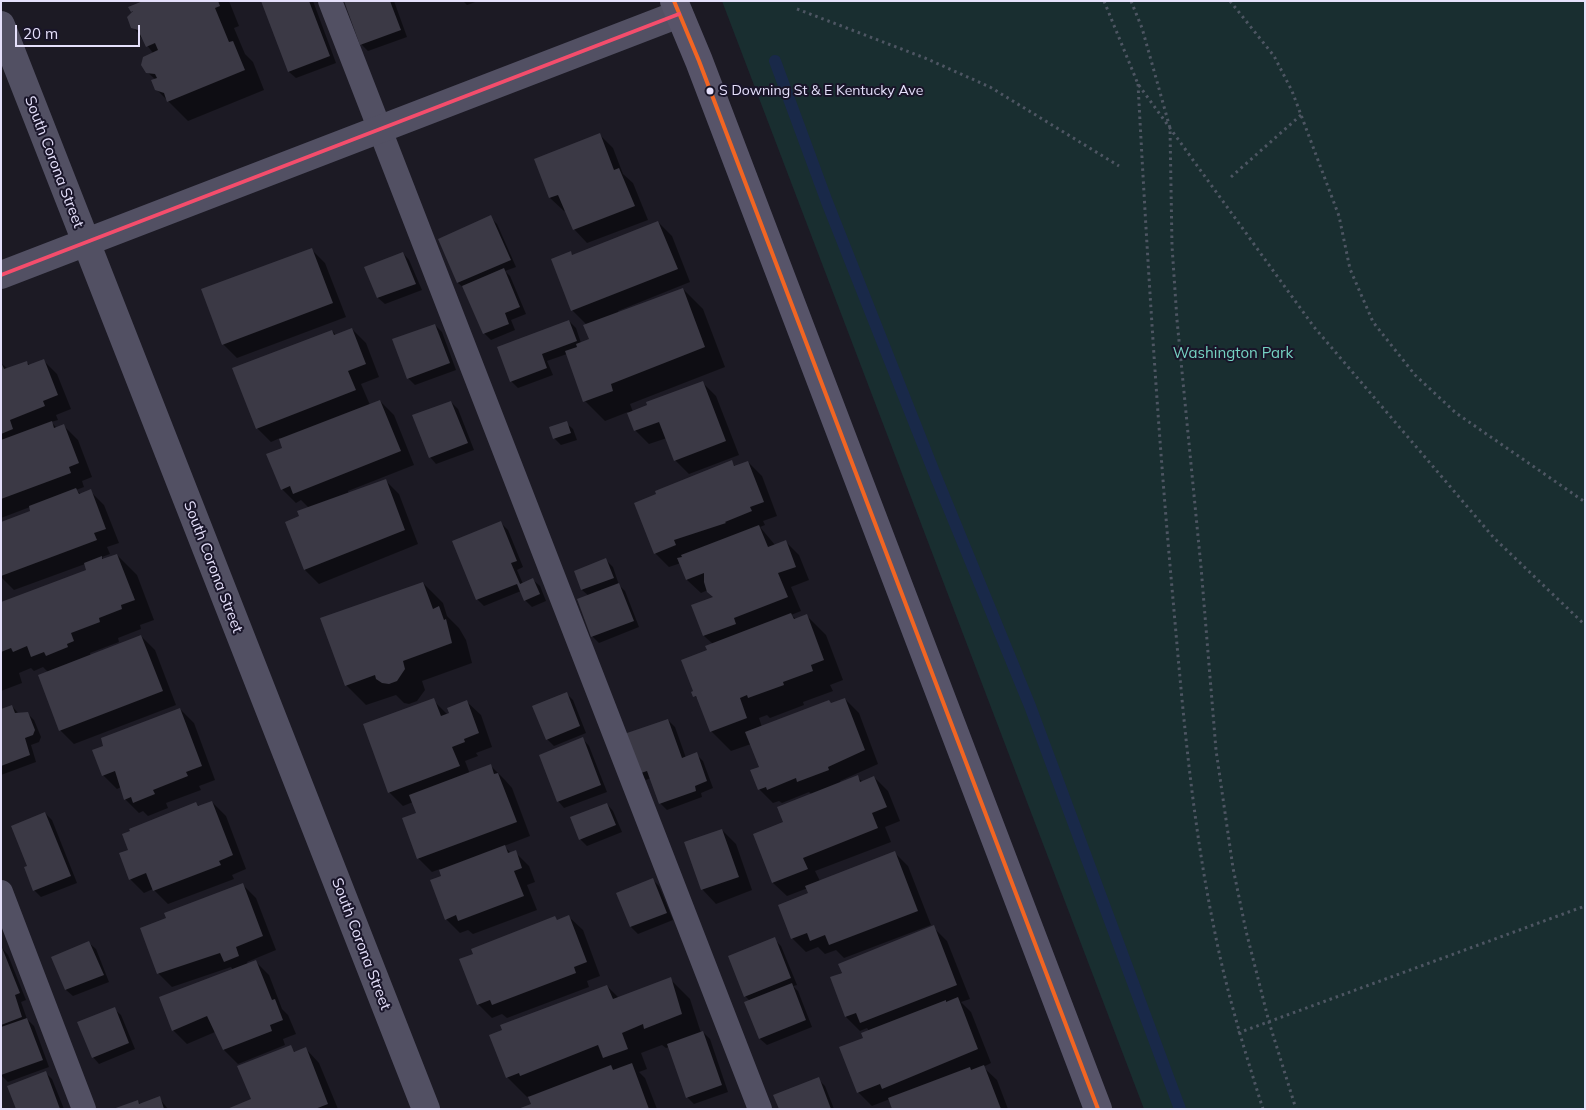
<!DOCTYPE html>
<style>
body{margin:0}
#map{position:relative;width:1586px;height:1110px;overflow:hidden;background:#1c1a24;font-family:Mulish,sans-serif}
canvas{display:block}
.frame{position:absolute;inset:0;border:2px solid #e5e0fb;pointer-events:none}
.scale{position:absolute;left:15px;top:25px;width:125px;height:22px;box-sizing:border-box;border:2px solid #e5e0fb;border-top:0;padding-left:6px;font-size:15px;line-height:18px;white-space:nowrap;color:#e5e0fb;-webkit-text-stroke:4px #191529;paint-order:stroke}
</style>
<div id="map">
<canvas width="1586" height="1110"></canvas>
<div class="frame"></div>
<div class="scale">20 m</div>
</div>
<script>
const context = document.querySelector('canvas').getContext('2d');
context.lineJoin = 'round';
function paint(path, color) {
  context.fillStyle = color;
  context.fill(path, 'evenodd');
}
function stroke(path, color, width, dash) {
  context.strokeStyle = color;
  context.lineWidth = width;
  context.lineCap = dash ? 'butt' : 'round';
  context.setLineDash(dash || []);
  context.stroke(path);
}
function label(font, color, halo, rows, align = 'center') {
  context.font = font + ' Mulish,sans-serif';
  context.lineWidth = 4;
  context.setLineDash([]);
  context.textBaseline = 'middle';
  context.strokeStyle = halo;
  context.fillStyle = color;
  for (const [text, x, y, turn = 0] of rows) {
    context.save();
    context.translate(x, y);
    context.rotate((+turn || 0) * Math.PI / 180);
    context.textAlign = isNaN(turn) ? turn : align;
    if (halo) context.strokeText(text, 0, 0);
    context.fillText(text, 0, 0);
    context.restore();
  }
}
const green = new Path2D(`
 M722,1H1585V1109H1144Z`);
const shadow = new Path2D(`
 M146,1H229L239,26L234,28L245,54L253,62L264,90L188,121L156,89V80L147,72L153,53L133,27L132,11Z
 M263,1H313L336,63L296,78L289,72Z
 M345,1H394L407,37L368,51L362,45Z
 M463,1H478L467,5Z
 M599,134L613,148L623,174L633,183L648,220L587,243L574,229L566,210L564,211L550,198Z
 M490,217L497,224L516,267L505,271L510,276L526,314L511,320L515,330L491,340L484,333L465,289L458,283L439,239Z
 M658,222L672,236L690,282L618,311L619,313L683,289L703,309L725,367L630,404L633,412L702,382L716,396L739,455L689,474L675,460L667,438L649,444L635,430L628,412L605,421L585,401L567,354L547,361L553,375L518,388L511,381L569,321L576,328L581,343L590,340L587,325L572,310L571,253L573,256Z
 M311,249L325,263L346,317L237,358L223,344L203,290Z
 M403,253L409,260L422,290L385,304L378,298L366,268Z
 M435,325L442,332L456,370L415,385L408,378Z
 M352,329L366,343L379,377L361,384L370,405L380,401L394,415L414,465L348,491L349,494L385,480L399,494L418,544L319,584L305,570L287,522L301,517L309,508L301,500L296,503L282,489L284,448L280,438L271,442L257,428L332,331L336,335Z
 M43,360L57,374L71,409L56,415L58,420L51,422L57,428L64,426L78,440L92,477L82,481L84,487L76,490L81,494L90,491L104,505L119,543L107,547L110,554L102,557L104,560L117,555L137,575L154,620L140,625L141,629L118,638L119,642L90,653L91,656L141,636L155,650L176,705L74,744L60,730L49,673L43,667L34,671L31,668L19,673L22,683L1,691V604L88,571L85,564L14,590L1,577V524L32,512L30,507L1,518V363L8,369L26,362L30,365Z
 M451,402L458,409L474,450L436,464L430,457Z
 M566,423L573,429L577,440L561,445L554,438Z
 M731,462L736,467L748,462L762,476L777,516L763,521L765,525L760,527L775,545L785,541L799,555L809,580L791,587L801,611L791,615L796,619L806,615L826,635L843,680L830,685L833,691L803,702L804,705L770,718L767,715L759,718L762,727L845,699L859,713L878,764L840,781L841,783L857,777L863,782L874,777L888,791L900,821L885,827L891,842L815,871L820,881L895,853L908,866L931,925L844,958L836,950L825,954L818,947L806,952L792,938L810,894L808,888L787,896L773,883L754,835L785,823L812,795L809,792L782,803L779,801L773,803L759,789L760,767L751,744L731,751L711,731L700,702L692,692L695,691L713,644L704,636L692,606L715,597L708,590L701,593L687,580L681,563L669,567L655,553Z
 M501,523L508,530L523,567L517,570L523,584L533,580L540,586L546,601L532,607L525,600L521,591L484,606L477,599Z
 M606,560L613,567L619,585L625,591L639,627L599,643L592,636L589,596L582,590Z
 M423,583L443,603L447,616L459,628L466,640L472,663L422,681L425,690L417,701L409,704L404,703L396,695L366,705L346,685Z
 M566,693L573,700L586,733L554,746L547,739Z
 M433,700L448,715L467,702L481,715L492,747L476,753L478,756L465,761L470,774L491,766L505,780L512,788L530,836L504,846L511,853L515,852L529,866L535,882L527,885L537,910L473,934L468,930L460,933L446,919L443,877L440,869L432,872L418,858L417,814L413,802L403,806L389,792Z
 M12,706L18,713H27L34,720L41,737L39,742L31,745L36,762L1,775V710Z
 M180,709L194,723L215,780L199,786L201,790L166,803L168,808L148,816L143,811L139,813L125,799L121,787L117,789L103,775Z
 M668,720L675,727L686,758L696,754L703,761L713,788L701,793L702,797L667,810L660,803L651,778L646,780L639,773Z
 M583,739L589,746L607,792L564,808L558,801Z
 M212,802L226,816L246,869L232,875L234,879L168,904L153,889L144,893L130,879L129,850L196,803L200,807Z
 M607,804L613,811L622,832L587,846L580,839Z
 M45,813L52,820L77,883L41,897L34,890L25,868L28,867Z
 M722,830L736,844L752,890L716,904L703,890L686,843Z
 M652,879L659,886L673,920L638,934L631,927L618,893Z
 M242,884L256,898L276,950L247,962L248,964L255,961L269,975L282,1009L288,1015L296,1034L283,1039L285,1045L238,1064L224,1050L215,1032L187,1044L173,1030L233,970L231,967L172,987L158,973L167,919Z
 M569,917L583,930L600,976L587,981L589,987L507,1018L502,1014L492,1018L478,1004L555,918L558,921Z
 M933,927L947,941L970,999L961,1002L971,1012L991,1063L983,1067L997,1080L1008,1109H893L890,1099L872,1106L858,1092L864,1039L869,1031L867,1028L860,1031L846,1017L831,978Z
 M774,939L781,946L797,985L793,986L798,991L812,1027L767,1045L760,1039L746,1003L750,1001L745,996Z
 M89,943L96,949L109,982L73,996L66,990L53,958Z
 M2,948L8,955L26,1000L21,1002L27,1019L34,1026L49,1067L8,1082L1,1075Z
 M670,979L690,999L701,1033L703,1032L710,1039L728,1092L694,1104L687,1097L669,1047L666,1048L662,1045L641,1053L647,1069L639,1072L645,1078L657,1109H522L532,1105L529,1096L527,1097L507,1077L607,986L619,998Z
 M114,1009L121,1015L135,1049L99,1064L93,1057Z
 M290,1047L296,1053L306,1049L319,1063L338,1109H231L252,1100Z
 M45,1072L52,1079L64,1109H17Z
 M818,1079L825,1086L834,1109H780Z
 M159,1098L168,1109H116L138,1101L141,1105Z`);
const stream = new Path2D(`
 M775,61L827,202L934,472L1030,706L1180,1109`);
const building = new Path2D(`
 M143,1H218L220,6L215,8L229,42L233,41L245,70L167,102L164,93L155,90L151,80L157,78L155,74L146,73L141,65L143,57L158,50L155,43L146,47L138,30L131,28L127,17L133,11L131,12L128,7Z
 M261,1H309L330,56L288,72Z
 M344,1H390L401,30L360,45Z
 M600,133L614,170L619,168L635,206L573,230L558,195L549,198L534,159Z
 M491,215L511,260L457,283L438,239Z
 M658,221L678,269L571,311L551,259L571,251L572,255Z
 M312,248L333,303L222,345L201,289Z
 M403,252L416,284L377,298L364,267Z
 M504,268L520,307L505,313L509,324L483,334L462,286Z
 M683,288L705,347L611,384L613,391L583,402L565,351L577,347L576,344L589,339L583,325Z
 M569,320L577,341L542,354L547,368L510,382L497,347Z
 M435,324L450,363L407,379L392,339Z
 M352,328L366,364L348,371L356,390L256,429L232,368L332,330L334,335Z
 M44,359L58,395L43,401L45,406L10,420L13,429L1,434V362L4,369L27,361L28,365Z
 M703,381L726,441L674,461L659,422L634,431L627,413L647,405L646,402Z
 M380,400L401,451L293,494L290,486L281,490L266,454L282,448L279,439Z
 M451,401L468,443L429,458L412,415Z
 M52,421L54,428L64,424L79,463L69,467L71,473L1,499V440Z
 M567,421L571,433L553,439L549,427Z
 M732,460L734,466L748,461L764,502L750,507L752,511L725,522L726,523L674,540L676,545L654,554L634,503L656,494L655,491Z
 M386,479L405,530L304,570L285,522L299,516L297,511Z
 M76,488L79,494L91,489L106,529L94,533L97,540L1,576V522L30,511L29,506Z
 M501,521L517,561L511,563L520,584L533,578L540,594L524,601L517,584L476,600L452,541Z
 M759,525L768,547L786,540L796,567L778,573L788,597L734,618L736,624L703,636L691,605L713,597L707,592L704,582V573L686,580L677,558L682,557L681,555Z
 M117,554L135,600L121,605L122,609L99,618L100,622L71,633L74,641L67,644L68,647L46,656L44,652L31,657L27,646L13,652L11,648L1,652V602L86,570L84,563L102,556V559Z
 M606,558L614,578L581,590L574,571Z
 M423,582L433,609L439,606L444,620L446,619L452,643L403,661L405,669L397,681L389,684L382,683L376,679L375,675L345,686L320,618Z
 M619,583L634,621L591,637L577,599Z
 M791,613L794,619L807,614L824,660L811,665L813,671L783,682L784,685L748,698L747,695L740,698L747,718L710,732L696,696L693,697L691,692L693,691L681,660L707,650L705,646Z
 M141,635L163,691L59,731L38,675Z
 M567,692L580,726L546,740L532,706Z
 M434,698L441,716L449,713L447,708L467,700L479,733L464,739L465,742L452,747L460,766L388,793L363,724Z
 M845,698L865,750L828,767L829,770L797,782L796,778L767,790L766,787L758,790L750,770L759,767L745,732L829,700L831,703Z
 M12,705L15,713L28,712L35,730L33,735L25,738L30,755L1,766V709Z
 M180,708L202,766L186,772L188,776L153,790L155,794L133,803L131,797L124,800L115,771L102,776L92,750L103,746L101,738Z
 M668,719L682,758L697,752L707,781L695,786L696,791L659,804L647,771L638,774L624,734Z
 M583,737L601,785L557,802L539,755Z
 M491,764L494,774L498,773L517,822L417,859L402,818L416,813L409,795Z
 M858,775L860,782L874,776L887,807L872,813L878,828L803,858L808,869L772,883L753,834L783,822L777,807Z
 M212,801L233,855L219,861L221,865L153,891L146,873L129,880L119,853L128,850L122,834L130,831L129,829L196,802L198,806Z
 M607,803L616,825L579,840L570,817Z
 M45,812L71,876L33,891L24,867L27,866L11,826Z
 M722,829L739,877L701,890L684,842Z
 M505,845L508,853L516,850L522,868L514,871L524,896L458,921L456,915L445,920L430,880L441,876L439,870Z
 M895,851L918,911L829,945L825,935L810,941L807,933L791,939L778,905L808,893L805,886Z
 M653,878L667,913L630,927L616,893Z
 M243,883L263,936L236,947L239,956L224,962L220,953L157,974L140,928L166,918L164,913Z
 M569,915L587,962L574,967L576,973L492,1005L490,1000L477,1005L459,959L473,954L471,949L555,916L557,920Z
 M934,925L957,985L860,1023L856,1013L845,1017L830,977L842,973L838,964Z
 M775,937L791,978L744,997L728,956Z
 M89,941L104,975L65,990L51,957Z
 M1,945L20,993L15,995L22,1017L1,1025Z
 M256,960L272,1000L275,999L283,1020L270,1025L272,1031L223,1050L207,1016L172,1031L159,997Z
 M671,977L682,1014L644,1029L643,1024L622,1033L628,1049L603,1058L598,1045L520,1076L519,1073L506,1078L489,1035L502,1030L500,1025L607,985L613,999Z
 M792,983L806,1020L759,1039L744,1002Z
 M958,997L978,1049L882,1089L880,1084L857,1093L839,1047L863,1038L861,1033L946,1000V1002Z
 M115,1007L129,1043L92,1058L77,1022Z
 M27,1018L43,1060L1,1075V1027Z
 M703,1031L722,1085L686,1098L667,1044Z
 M291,1045L294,1052L306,1047L328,1104L315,1109H227L251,1099L237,1066Z
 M632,1063L649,1109H518L531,1104L528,1097L611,1065L613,1070Z
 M984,1065L1001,1109H892L888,1098L970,1067L971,1070Z
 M46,1071L60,1109H16L7,1086Z
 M819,1077L831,1109H779L773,1095Z
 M160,1096L164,1109H113L138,1100L139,1104Z`);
const path = new Path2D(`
 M1104,1L1138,84L1314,327L1494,538L1585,625
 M1131,1L1142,28L1170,128L1172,246L1177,320L1201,567L1216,750L1233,868L1246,931L1269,1022L1296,1109
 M1230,1L1274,56L1292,91L1339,216L1350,269L1373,322L1415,375L1456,413L1585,502
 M797,9L925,58L990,87L1119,166
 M1138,84C1147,253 1157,420 1172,588C1182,701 1191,816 1214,928C1226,990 1244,1049 1263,1109
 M1231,177L1301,115
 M1238,1033L1585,906`);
const service = new Path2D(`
 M330,1L760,1109
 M1,892L84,1109`);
const minor = new Path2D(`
 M1,25L426,1109
 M1,275L679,14`);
const secondary = new Path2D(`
 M674,1L699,61L1098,1109`);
const bus1 = new Path2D(`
 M674,1L699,61L1098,1109`);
const bus2 = new Path2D(`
 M1,275L679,14`);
const markers = [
 [710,91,4.5,"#e5e0fb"]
];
const busNames = [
 ["S Downing St & E Kentucky Ave",719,91]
];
const streetNames = [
 ["South Corona Street",54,162,69],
 ["South Corona Street",213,567,69],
 ["South Corona Street",361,944,69]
];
const parkNames = [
 ["Washington Park",1233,353]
];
paint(green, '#192e30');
paint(shadow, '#0007');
stroke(stream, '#192949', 12);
paint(building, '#3b3945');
stroke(path, '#4e5663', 3, [2.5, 4]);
stroke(service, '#525063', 24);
stroke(minor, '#525063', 28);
stroke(secondary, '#575469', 28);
stroke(bus1, '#f26522', 4);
stroke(bus2, '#f44d6c', 4);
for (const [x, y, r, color] of markers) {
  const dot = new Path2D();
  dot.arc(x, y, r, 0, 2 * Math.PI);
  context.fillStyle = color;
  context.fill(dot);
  stroke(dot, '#191529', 2);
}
label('14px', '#e5e0fb', '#191529', busNames, 'left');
label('15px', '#e5e0fb', '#191529', streetNames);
label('15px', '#75d2c2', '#191529', parkNames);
</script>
